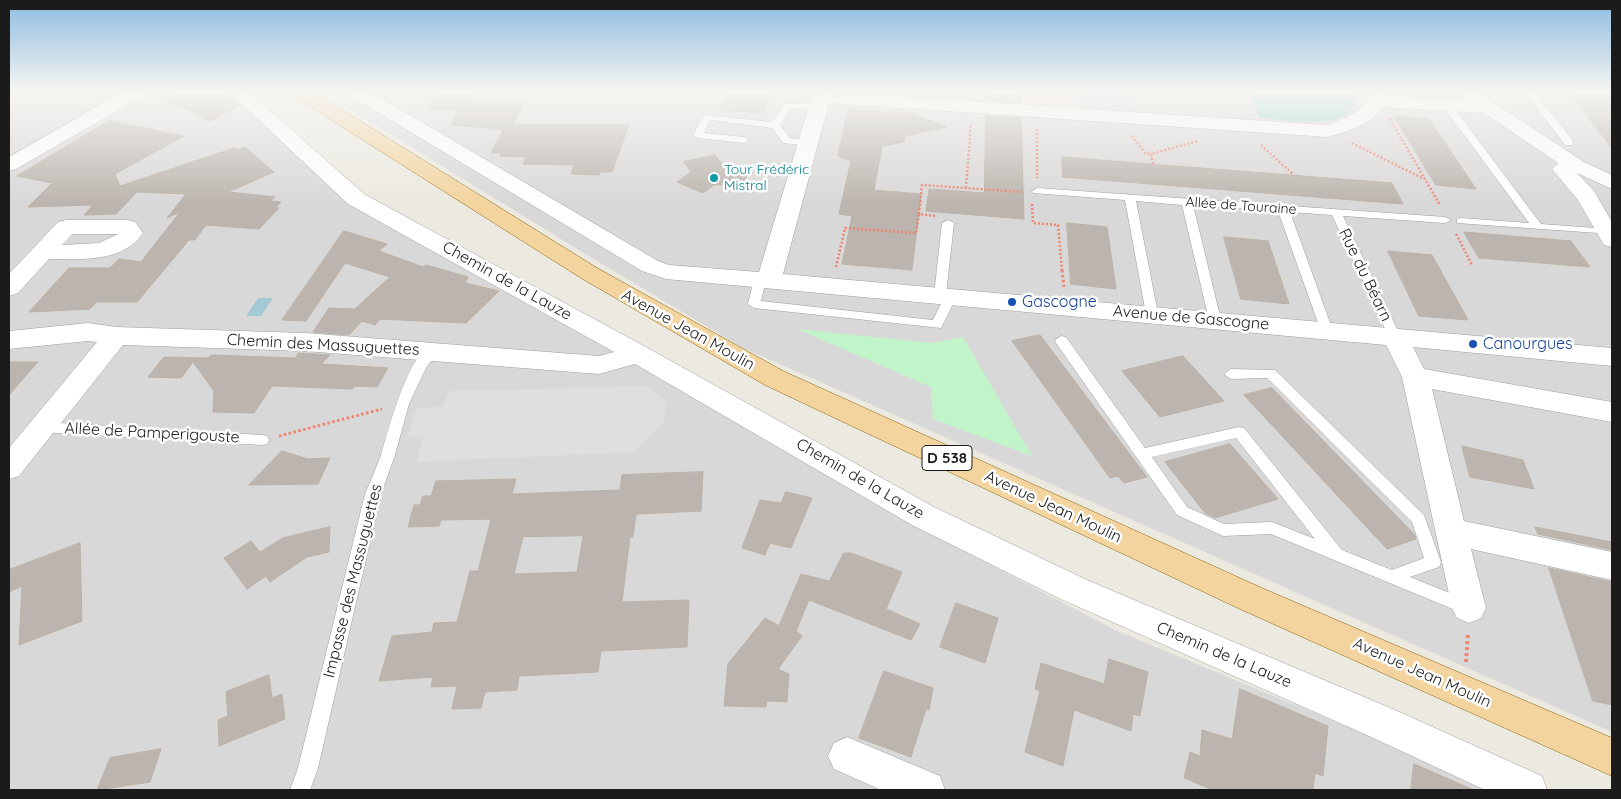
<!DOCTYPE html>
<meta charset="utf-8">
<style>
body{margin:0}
#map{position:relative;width:1621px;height:799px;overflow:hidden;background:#ece9e1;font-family:Quicksand,sans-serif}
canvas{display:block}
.frame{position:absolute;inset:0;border:10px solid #1b1b1b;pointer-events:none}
</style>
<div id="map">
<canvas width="1621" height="799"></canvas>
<div class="frame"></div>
</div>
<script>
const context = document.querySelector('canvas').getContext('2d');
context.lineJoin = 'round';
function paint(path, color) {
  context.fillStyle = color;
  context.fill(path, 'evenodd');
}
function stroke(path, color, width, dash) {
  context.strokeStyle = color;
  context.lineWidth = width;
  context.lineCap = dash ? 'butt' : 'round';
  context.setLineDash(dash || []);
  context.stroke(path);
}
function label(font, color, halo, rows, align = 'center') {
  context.font = font + ' Quicksand,sans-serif';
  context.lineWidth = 5;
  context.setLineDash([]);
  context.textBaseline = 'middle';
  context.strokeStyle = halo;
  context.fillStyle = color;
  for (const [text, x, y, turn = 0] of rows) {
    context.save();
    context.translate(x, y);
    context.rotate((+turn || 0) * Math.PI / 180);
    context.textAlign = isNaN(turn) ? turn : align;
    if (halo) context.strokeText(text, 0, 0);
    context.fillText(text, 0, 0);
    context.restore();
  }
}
const residential = new Path2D(`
 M9,91H227L263,119L348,200L662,372L989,564L1115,630L1500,790H9Z
 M320,91H1612V732L741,347L582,252Z`);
const commercial = new Path2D(`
 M840,91H1075L1077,109Z`);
const park = new Path2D(`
 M797,329L932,343L963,337L1032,456L933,419L931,387Z`);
const pitch = new Path2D(`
 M1248,91H1361C1357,98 1353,109 1347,114C1332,128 1278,119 1259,118Z`);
const parking = new Path2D(`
 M645,386L666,401L664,421L633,452L417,462L423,437H407L417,408L443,407L449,391Z`);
const plaza = new Path2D(`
 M1076,91H1132L1136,110L1078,106Z`);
const water = new Path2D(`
 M258,298H273L261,316H246Z`);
const building = new Path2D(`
 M189,91H223L240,105L210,121L167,100Z
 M437,91H478L472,101H524L513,125H629L612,172H600L599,175L571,174L574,165L523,164L526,157L500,156L502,153H491L503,129L451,125L459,110H429Z
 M728,91H771L764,113L719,110Z
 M987,91H1020L1021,103L987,100Z
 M1568,91H1612V148Z
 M849,108L858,111L868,110L897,114L907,112L947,127L905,136L904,142L882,146L874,190L921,194L912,270L842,264L852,216L839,214L851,161L838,156Z
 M986,116L1021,118L1024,219L926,211L929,189L984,193Z
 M1394,116L1429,119L1476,189L1436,185Z
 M109,121L184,136L115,174L120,186L234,148L237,150L245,147L274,172L228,192L275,197L270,201L281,202L275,208H279L259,229L206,225L195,240H189L137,302H96L90,309L29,312L69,268H110L119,259L141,262L180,212L167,218L186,194L137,192L116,214L84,215L93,205L28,207L52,183L17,176Z
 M715,155L721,163L750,167L743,185H714L703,193L677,182L691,172L684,162Z
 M1062,157L1392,183L1403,204L1063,177Z
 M1067,223L1107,227L1116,289L1071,284Z
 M344,231L387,244L379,251L423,267L426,265L468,277L465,283L499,291L466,323L380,319L375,325L362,321L349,335L313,332L329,308L355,309L390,277L345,263L306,321L282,320Z
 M1464,232L1571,241L1590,267L1479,258Z
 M1224,237L1268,241L1289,304L1241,299Z
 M1388,251L1432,255L1468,320L1419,316Z
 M1040,335L1147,477L1124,483L1118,476L1110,478L1012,341Z
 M299,353L330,355L321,364L388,368L377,387L355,386L352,389L272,386L254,413L213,412L214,391L193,362L181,378L148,377L164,357L208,358L211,355L295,358Z
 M1183,356L1224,401L1160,417L1122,371Z
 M9,362H38L9,395Z
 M1272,388L1415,535L1416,539L1387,549L1244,395Z
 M1230,444L1278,499L1215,518L1205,513L1165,462Z
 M1462,446L1523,460L1534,489L1470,477Z
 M282,451L308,459L330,458L318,484L249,485Z
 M703,472L701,511L636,514L633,537H630L622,602L689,600L687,647L601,651L598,672L519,676L517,690L485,692L481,708L452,709L457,686L431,687L433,677L379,681L392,636L432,632L434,623L457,622L470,571H478L491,519L441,520L439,526L408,527L414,505H420L423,496H431L436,481L516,479L512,494L620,490L622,475ZM583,536L577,572L514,574L523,537Z
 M786,492L812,498L791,548L770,543L765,555L742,548L760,500L781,503Z
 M330,527L329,552L307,557L270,582L266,576L247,589L224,558L251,541L260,552L283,538Z
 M1535,527L1612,542V550L1538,534Z
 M80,543L82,621L19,645L22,586L9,592V570Z
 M844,553H851L902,572L886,609L920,624L911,640L809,600L796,631L802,636L778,669L789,674L787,702L767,701L766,707L724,706L728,664L765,618L779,626L801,574L829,581Z
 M1549,568L1612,582V705L1593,701Z
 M956,603L998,618L985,663L940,647Z
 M1109,659L1148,672L1140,716L1133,714L1131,731L1074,710L1063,766L1025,752L1040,691L1035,689L1041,663L1104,684Z
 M884,671L933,688L929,710L926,709L911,757L859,738Z
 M269,675L272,698L282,694L285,719L219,746L218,720L228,716L226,692Z
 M1240,689L1328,726L1323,776L1315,773L1313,790H1213L1184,778L1190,752L1200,756L1202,730L1232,739Z
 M161,749L150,782L97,790L110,758Z
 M1414,764L1474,790H1411Z`);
const pathFar2 = new Path2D(`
 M1390,119L1440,205
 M1037,129V178
 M1132,136L1145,153L1151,154
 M1352,143L1424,179
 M1261,145L1294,175
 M1153,164L1151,154L1198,141
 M966,188L971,124
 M1032,204L1033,223L1058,225L1062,271
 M935,216L919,214L922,185L1022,192
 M1456,234L1472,265
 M836,267L845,228L916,233L919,214`);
const pathFar1 = new Path2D(`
 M1062,270L1064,287
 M279,436L382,409`);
const path = new Path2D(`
 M1466,662L1468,633`);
const service = new Path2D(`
 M65,91H78L82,94L77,97Z
 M1524,91H1534L1573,141V145H1565Z
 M818,103L823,106L821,108L790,109L780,125L790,138L812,142V146L783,143L772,128L710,120L704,133L744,137L749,140L744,143L698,138L693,135L704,115L772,122L784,104Z
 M1448,103L1451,104L1541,224L1608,229L1612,230V234L1457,223V219L1461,218L1529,223L1443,106Z
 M1037,188L1445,217L1451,220L1445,223L1343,216L1401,337L1395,341L1389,337L1332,215L1290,212L1333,331L1327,335L1321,331L1278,211L1193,205L1221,320L1215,324L1209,320L1182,205L1136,201L1158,314L1152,318L1146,314L1125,200L1033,193L1032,191Z
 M948,220L954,223L946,294L951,292L957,296L941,328L754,308L748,304L754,279L760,275L766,279L761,301L933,320L944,298H936L934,295L942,223Z
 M1061,336L1066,337L1145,448L1239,427L1244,428L1342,550L1392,570L1424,558L1412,522L1267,378L1231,379L1224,374L1231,369L1275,370L1424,515L1441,562L1439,567L1410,577L1472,602L1474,607L1472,612L1466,614L1460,612L1271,534L1223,536L1177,515L1056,343L1055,340ZM1236,438L1315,539L1272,522L1224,524L1187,507L1152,457Z
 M432,346L439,350L426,368L409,404L395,455L381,494L318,768L310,790H290L298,768L365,494C371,481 376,468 381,455C388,432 408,352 432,346Z
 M42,422L262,435L267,436L269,440L267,444L262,445L42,432L37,431L35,427L37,423Z`);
const minor = new Path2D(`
 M124,91H147L145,95L16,169L9,171V157Z
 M228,91H248L364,194L644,346L934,507L1087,580L1395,710L1542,776L1547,790H1485L1369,736L1063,600L912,525L635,364L599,374L305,351L123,345L19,476L9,479V448L97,342L88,341L9,349V331L88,323L116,327L305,333L599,356L614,352L348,204Z
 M347,91H369L658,261L669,265L759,272L809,106L818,91L1326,125C1346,119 1365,111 1373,91H1391L1389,96L1465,101L1454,91H1476L1584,162L1612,175V189L1577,173L1594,191L1612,222V247L1604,245L1577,199L1552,169L1558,163L1484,113L1383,107C1371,125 1347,132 1327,137L829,103L783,274L1612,348V366L1413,347L1424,369L1612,402V422L1432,389L1464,521L1612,552V580L1471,549L1486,608L1481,618L1469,623L1457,618L1452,608L1402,377L1386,345L666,279L642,271L349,95Z
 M66,220H127L135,222L143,233C123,263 81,259 49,259L18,293L9,296V274L58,222ZM72,234H118L99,243L62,245Z
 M847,737L940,776L945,790H881L834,769L828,756L834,743Z`);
const primary = new Path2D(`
 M285,91H309L320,96L597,268L783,371L1264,589L1612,738V776L1240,609L765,385L581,278L306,104L287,95Z`);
const markers = [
 [714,178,5,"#0f9aa8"],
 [1012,302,5,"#1a4fb4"],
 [1473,344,5,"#1a4fb4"]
];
const farCulturenames = [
 ["Tour Frédéric",724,170],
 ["Mistral",724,186]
];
const farStreetnames = [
 ["Allée de Touraine",1241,206,4]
];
const shields = [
 [947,458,50]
];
const shieldNames = [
 ["D 538",947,458]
];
const streetNames = [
 ["Rue du Béarn",1365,275,64],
 ["Chemin de la Lauze",507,281,29],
 ["Avenue de Gascogne",1191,318,5],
 ["Avenue Jean Moulin",688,330,29],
 ["Chemin des Massuguettes",323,345,3],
 ["Allée de Pamperigouste",152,433,3],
 ["Chemin de la Lauze",860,479,30],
 ["Avenue Jean Moulin",1053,507,25],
 ["Impasse des Massuguettes",353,581,-76],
 ["Chemin de la Lauze",1224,655,23],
 ["Avenue Jean Moulin",1422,673,24]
];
const transitNames = [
 ["Gascogne",1022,302],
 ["Canourgues",1483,344]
];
paint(residential, '#d9d8d8');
paint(commercial, '#ecd4d1');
paint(park, '#c1f4c8');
paint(pitch, '#85d5bb');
paint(parking, '#dfdfdf');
paint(plaza, '#d7d6e1');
paint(water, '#a5c8d6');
paint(building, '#bcb5af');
stroke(building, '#bcb1a5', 1);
stroke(service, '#9f9f9f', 1);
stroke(minor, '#9f9f9f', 1);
stroke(primary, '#86640c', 1);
stroke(pathFar2, '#ed8571', 2.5, [2, 2]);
stroke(pathFar1, '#ed8571', 3, [2.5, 2.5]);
stroke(path, '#ed8571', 4, [3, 3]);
paint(service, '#fff');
paint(minor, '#fff');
paint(primary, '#f3d49f');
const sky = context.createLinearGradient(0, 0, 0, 203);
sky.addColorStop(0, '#8dbce1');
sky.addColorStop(0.45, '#f6f5f2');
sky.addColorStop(1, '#f6f5f200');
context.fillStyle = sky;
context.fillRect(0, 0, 1621, 203);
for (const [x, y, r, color] of markers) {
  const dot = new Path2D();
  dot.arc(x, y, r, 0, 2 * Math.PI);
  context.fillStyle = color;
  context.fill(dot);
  stroke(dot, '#fff', 2);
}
label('14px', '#0d838f', '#fff', farCulturenames, 'left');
label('14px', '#1b1b1b', '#fff', farStreetnames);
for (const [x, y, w] of shields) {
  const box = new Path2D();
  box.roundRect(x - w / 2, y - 12.5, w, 25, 4);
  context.fillStyle = '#fff';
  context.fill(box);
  stroke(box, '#1b1b1b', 1);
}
label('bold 15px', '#1b1b1b', null, shieldNames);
label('16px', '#1b1b1b', '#fff', streetNames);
label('16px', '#164399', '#fff', transitNames, 'left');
</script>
